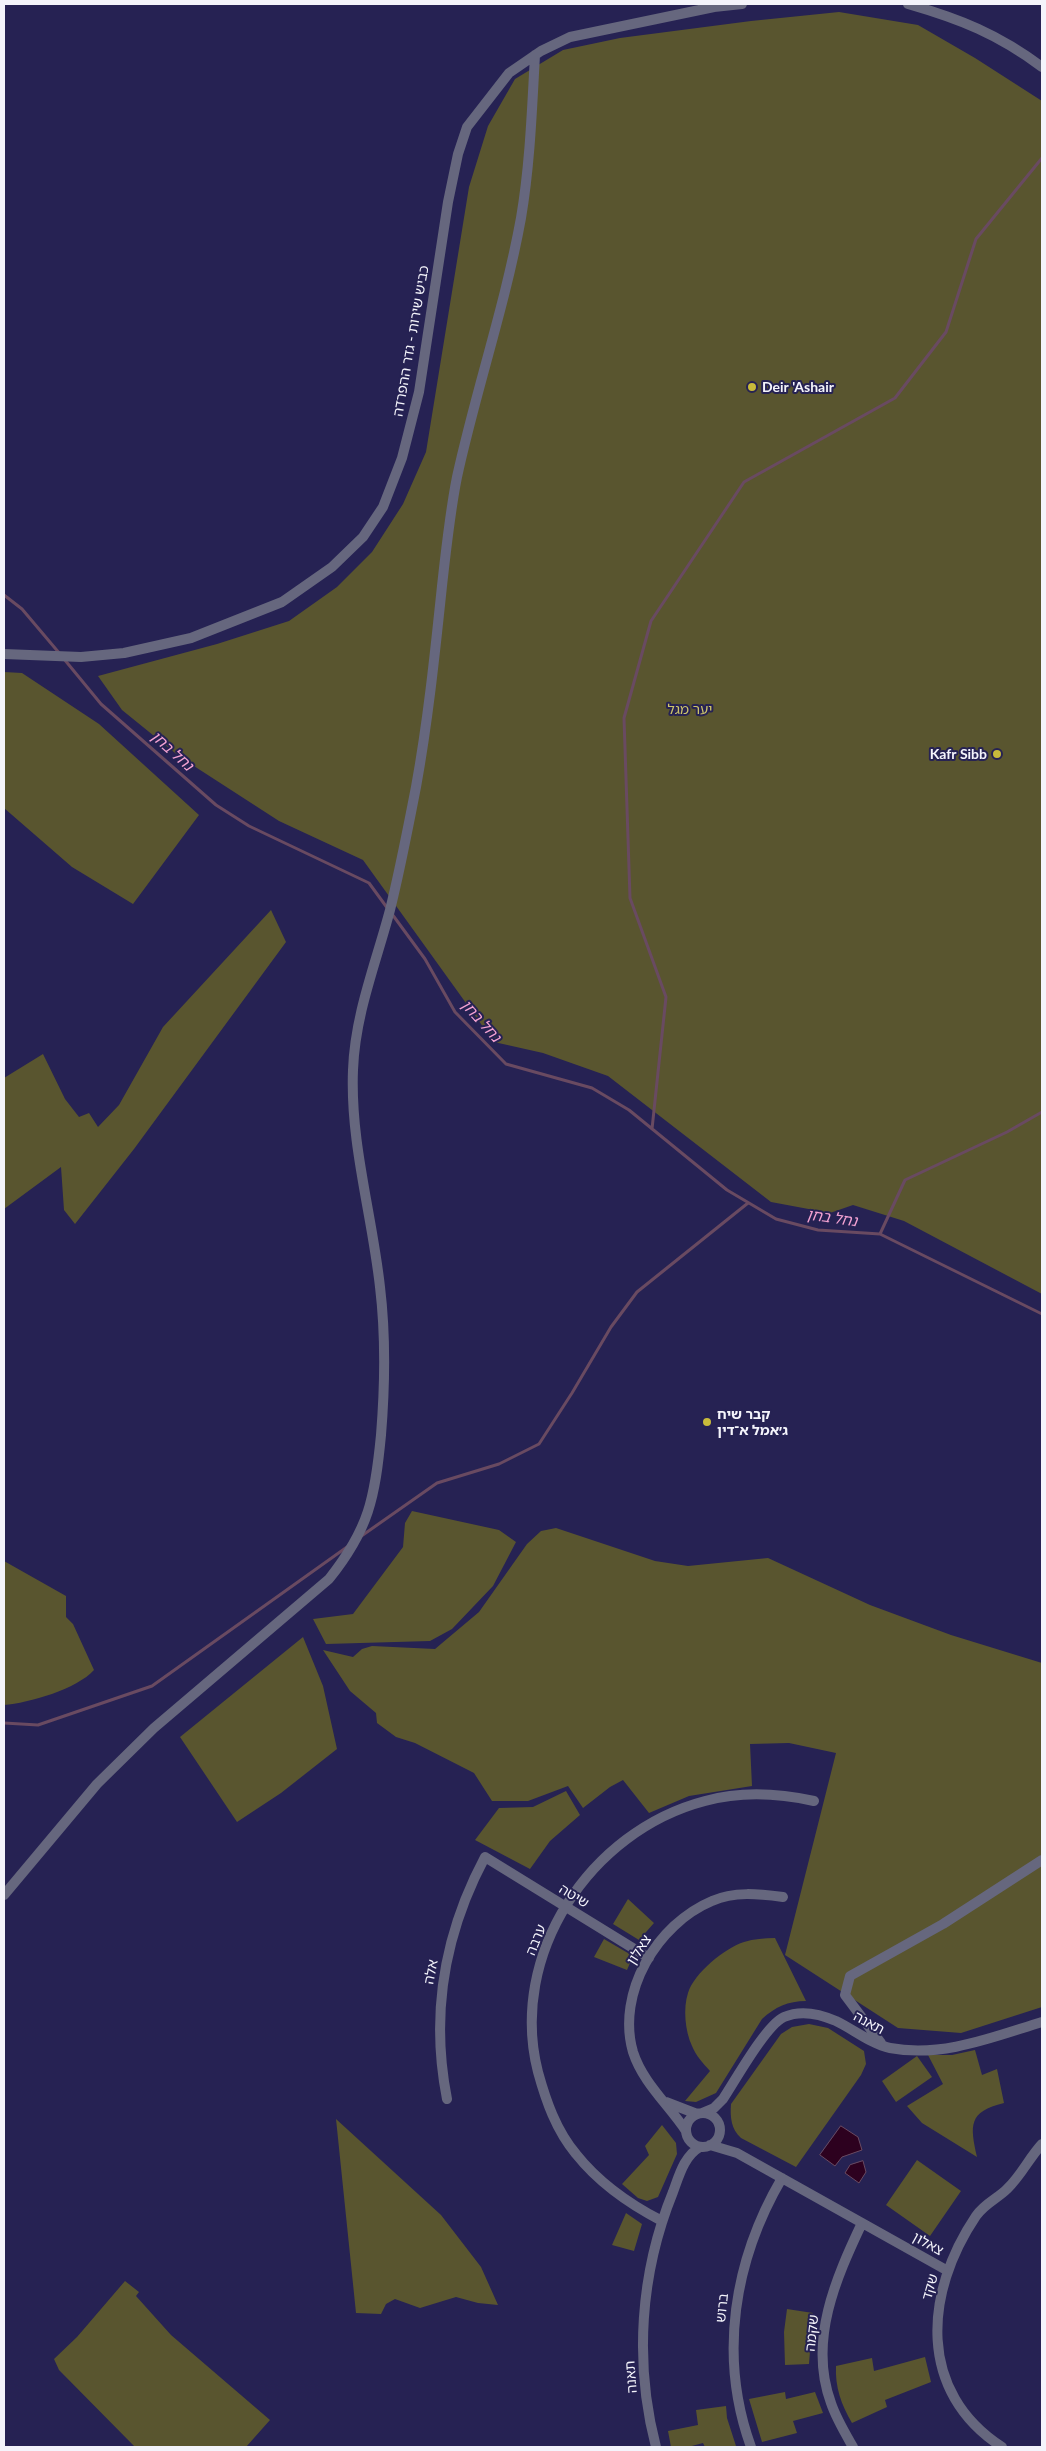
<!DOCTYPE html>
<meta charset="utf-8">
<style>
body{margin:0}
#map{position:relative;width:1046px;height:2451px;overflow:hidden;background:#262253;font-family:Lato,sans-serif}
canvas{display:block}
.frame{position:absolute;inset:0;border:5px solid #f4f4fb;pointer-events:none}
</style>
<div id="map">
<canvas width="1046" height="2451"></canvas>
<div class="frame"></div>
</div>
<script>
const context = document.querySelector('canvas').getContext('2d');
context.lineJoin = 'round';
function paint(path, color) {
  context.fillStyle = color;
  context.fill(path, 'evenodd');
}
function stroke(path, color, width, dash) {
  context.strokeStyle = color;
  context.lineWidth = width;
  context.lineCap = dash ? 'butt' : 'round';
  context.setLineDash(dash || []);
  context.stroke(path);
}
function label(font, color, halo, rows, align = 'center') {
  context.font = font + ' Lato,"Noto Sans Hebrew",sans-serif';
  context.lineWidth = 4;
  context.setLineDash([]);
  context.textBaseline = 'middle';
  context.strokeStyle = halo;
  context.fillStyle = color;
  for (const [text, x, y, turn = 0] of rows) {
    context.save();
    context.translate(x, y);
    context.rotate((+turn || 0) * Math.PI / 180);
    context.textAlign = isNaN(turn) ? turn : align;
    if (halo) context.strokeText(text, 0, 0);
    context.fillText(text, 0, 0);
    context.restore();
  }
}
const green = new Path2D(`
 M839,12L918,25L975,58L1042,101V1294L904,1221L853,1205L830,1213L771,1202L608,1076L543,1053L494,1042L363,860L279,821L180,757L122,710L98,676L217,644L289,621L337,587L372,552L403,504L426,452L469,187L488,126L515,79L563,50L620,38L751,21Z
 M4,672L22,673L99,724L199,815L133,904L72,867L4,808Z
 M271,910L286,942L134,1149L75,1224L64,1210L61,1167L4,1209V1078L43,1054L65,1099L79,1117L89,1113L98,1127L119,1105L163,1027Z
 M412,1511L499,1530L516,1542L493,1586L452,1629L430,1641L326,1644L313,1619L353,1614L403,1547L405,1523Z
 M556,1528L655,1561L688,1566L768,1558L870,1605L951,1635L1042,1663V2007L961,2033L898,2028L785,1955L836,1753L789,1743L750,1744L752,1786L689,1796L649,1813L623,1780L610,1787L583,1808L568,1786L528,1801H492L474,1773L415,1743L396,1737L377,1723L376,1713L350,1691L323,1650L353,1657L362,1649L372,1646L435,1649L479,1612L527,1544L541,1531Z
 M4,1561L66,1596V1617L73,1624L94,1670C77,1689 29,1703 4,1705Z
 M303,1637L323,1686L337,1749L281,1793L237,1822L180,1737Z
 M566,1791L580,1815L550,1841L530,1869L475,1840L499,1808L533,1807Z
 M628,1899L654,1923L639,1940L613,1924Z
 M775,1938L806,2001C788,2001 775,2007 762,2019L716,2093L696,2102L685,2101L710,2071C703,2063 696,2056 692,2046C685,2031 683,2008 688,1993C694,1973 725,1948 744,1942C754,1939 764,1938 775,1938Z
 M604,1939L633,1956L627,1970L594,1957Z
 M809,2024L828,2028L864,2051L866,2064L861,2075L796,2167L741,2138C731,2129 730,2117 731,2104L781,2034L792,2027Z
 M975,2050L982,2075L997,2069L1004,2103C968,2112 970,2125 977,2157L922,2123L907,2106L943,2084L928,2055H952Z
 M917,2056L932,2077L896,2102L882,2081Z
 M336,2119L441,2215L481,2267L498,2305L478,2303L456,2297L420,2308L395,2299L386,2304L381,2314L356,2313Z
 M662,2125L676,2143L677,2154L658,2197L647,2201L638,2198L622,2184L649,2155L645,2146Z
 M917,2160L961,2191L930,2236L886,2205Z
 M626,2213L642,2224L634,2251L612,2245Z
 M125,2281L139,2292L136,2296L171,2335L270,2420L246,2447H135L59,2370L54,2359L77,2337Z
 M787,2309L813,2313L809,2364L785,2365L784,2332Z
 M925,2357L931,2382L885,2400L887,2407L852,2423C841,2404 835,2387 836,2366L872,2358L874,2371Z
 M785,2392L786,2399L815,2392L823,2413L793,2421L797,2433L762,2442L749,2399Z
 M726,2406L727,2418L736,2446L705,2447L703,2443L688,2447H671L668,2431L698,2425L696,2410Z`);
const water = new Path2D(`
 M841,2126L858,2137L862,2150L842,2157L835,2166L820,2155Z
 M863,2161L866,2172L859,2183L845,2173L850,2165Z`);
const stream = new Path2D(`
 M4,595L22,609L60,654
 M64,659L101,704L216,805L249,826L369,883L388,909
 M392,914L425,959L455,1012L506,1064L592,1088L629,1110L727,1190L776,1219L818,1230L880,1234L1042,1314
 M652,1129L666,997L630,898L624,718L651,621L744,482L895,398L946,332L976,239L1042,158
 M880,1234L905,1180L1007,1132L1042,1112
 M360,1537L437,1483L499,1464L539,1444L572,1393L611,1327L637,1292L748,1203
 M4,1723L38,1725L152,1686L347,1547`);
const minor = new Path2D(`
 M908,4C960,19 998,34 1042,67
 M4,654L81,657L124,653L191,638L282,602L332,567L363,537L383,507L402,458L419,392L448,202L458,154L467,127L509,73L541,51L570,37L714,7L742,4
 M4,1895L97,1784L154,1728L329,1579C369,1529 375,1498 381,1435C385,1386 386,1337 380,1287C372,1214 350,1143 353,1070C355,1014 376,963 390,910C400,870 408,828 416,787C428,721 435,653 442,586C446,550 450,512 457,477C476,390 505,306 521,218C530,165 532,109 535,55
 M881,2043L845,1995L850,1976L943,1924L1042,1860
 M447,2099C430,2013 444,1934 485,1857L649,1958
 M666,2102L697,2114
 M702,2113L714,2108L723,2099C735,2081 766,2025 784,2017C800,2010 820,2014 836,2021C853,2029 871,2044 890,2048C942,2058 993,2037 1042,2022
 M686 2130a17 17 0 1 1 34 0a17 17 0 1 1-34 0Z
 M686,2131C668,2104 643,2083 633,2052C616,1993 657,1924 712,1901C734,1891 759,1894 783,1897
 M710,2145L737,2153L948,2271
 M662,2221C629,2204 599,2183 576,2154C556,2130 546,2101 538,2072C508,1955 590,1831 705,1801C741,1791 778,1793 814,1801
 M656,2447C634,2363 640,2273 673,2192C679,2176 684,2156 700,2147
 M751,2447C718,2356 734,2260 782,2178
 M853,2447C845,2433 836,2418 831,2403C808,2341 836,2278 862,2223
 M1002,2447C917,2392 924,2293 976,2216C985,2203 997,2199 1007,2189C1021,2176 1029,2158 1042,2144`);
const markers = [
 [752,387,5,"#c8bb3b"],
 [997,754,5,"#c8bb3b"],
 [707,1422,5,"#c8bb3b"]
];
const streetNames = [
 ["כביש שירות - גדר ההפרדה",411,341,-80],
 ["שיטה",574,1896,32],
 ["ערבה",536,1940,-68],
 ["צאלון",639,1950,-57],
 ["אלה",431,1972,-79],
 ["תאנה",869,2023,28],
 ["צאלון",928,2244,29],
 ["שקד",930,2287,-74],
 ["ברוש",722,2308,-84],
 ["שקמה",812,2333,-84],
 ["תאנה",631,2377,-94]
];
const poiNames = [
 ["Deir 'Ashair",762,387],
 ["Kafr Sibb",987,754,"right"],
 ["קבר שיח",717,1414],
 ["ג׳אמל א־דין",717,1430]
];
const parkNames = [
 ["יער מגל",690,709]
];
const waterNames = [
 ["נחל בחן",172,751,42],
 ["נחל בחן",481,1021,48],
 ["נחל בחן",832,1218,8]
];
paint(green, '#59552f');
paint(water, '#2d011f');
stroke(water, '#694a61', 1);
stroke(stream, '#694a61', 3);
stroke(minor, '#66677e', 10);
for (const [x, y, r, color] of markers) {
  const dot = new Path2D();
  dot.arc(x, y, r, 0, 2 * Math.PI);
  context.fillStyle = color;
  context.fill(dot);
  stroke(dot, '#262253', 2);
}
label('14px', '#f4f4fb', '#262253', streetNames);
label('bold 14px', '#f4f4fb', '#262253', poiNames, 'left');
label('14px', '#cec56b', '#262253', parkNames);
label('italic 15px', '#f3a2d2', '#262253', waterNames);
</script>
